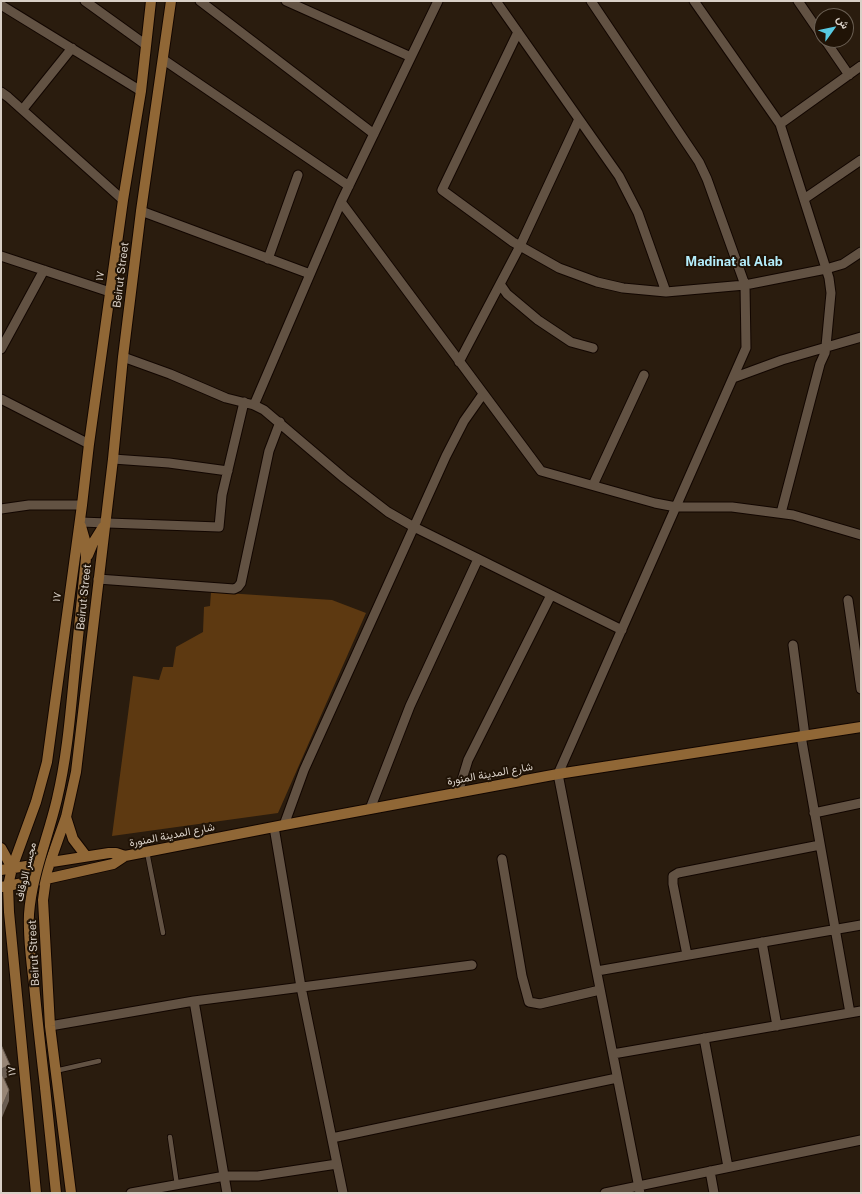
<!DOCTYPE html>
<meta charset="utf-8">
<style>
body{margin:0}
#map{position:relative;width:862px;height:1194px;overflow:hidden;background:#2a1c0e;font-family:"Public Sans",Vazirmatn,sans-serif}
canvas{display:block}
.frame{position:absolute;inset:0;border:2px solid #d9d0c7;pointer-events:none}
.north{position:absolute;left:814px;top:8px;width:40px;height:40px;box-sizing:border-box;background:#201306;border:1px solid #6a5f53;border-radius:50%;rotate:57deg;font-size:11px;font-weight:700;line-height:16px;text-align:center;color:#d9d0c7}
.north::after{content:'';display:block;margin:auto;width:14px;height:18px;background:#57c9e2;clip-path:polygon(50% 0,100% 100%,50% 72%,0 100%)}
</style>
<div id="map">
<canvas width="862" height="1194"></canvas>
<div class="frame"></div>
<div class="north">ش</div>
</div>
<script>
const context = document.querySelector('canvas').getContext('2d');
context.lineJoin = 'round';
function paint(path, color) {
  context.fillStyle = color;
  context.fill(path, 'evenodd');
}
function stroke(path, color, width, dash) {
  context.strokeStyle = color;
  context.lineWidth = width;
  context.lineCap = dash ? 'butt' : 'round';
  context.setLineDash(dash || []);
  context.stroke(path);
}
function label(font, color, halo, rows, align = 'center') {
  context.font = font + ' "Public Sans",Vazirmatn,sans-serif';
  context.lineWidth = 4;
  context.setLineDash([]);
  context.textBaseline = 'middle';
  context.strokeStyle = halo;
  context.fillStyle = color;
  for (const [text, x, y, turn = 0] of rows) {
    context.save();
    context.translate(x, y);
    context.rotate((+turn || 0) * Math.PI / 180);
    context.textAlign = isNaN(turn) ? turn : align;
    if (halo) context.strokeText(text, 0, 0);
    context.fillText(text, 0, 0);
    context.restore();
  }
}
const green = new Path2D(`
 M211,592L332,600L366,613L278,813L112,836L133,676L159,680L163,667H173L176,647L203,632L204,607L210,606Z`);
const lane = new Path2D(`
 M147,852L163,933
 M55,1071L99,1061
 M170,1137L177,1185`);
const street = new Path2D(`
 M85,1L146,45
 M200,1L374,134
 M286,1L411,57
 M496,1L619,176L638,213L666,292
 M591,1L699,162L707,179L745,285L746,348L558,774L640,1193
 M694,1L780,124L829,278L831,293L826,346L825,353L820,364L781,513
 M798,1L822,36
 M1,5L141,91
 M518,32L442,190L513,242L559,268L597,282L623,288L666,292L745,285L826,269L843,264L861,252
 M825,40L849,75
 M164,60L349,186
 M1,92L8,97L123,200
 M23,109L72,48
 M780,124L861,66
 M804,199L861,160
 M341,202L541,471L655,503L676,507H732L793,515L861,535
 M141,211L310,274
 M1,256L110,292
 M268,259L298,175
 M500,284L507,294L538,320L571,342L593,348
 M1,349L44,270
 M123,357L170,374L226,398L254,405L264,410L344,478L388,512L414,527L622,630
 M459,362L520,246L579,119
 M733,378L782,360L861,337
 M1,399L89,444
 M254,405L341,202L438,1
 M113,459L169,463L228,471
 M593,485L644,375
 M1,509L29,505H82
 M80,522L219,527L222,495L244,402
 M98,579L234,589L238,587L241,583L269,451L280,422
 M848,600L861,689
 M793,645L805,736
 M801,736L850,1013
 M458,793L468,760L551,595
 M370,809L410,706L478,559
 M814,813L861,803
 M284,825L304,770L446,456L464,421L483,394
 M274,827L301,987L343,1193
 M502,859L522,976L529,1002L540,1004L600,990
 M762,942L777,1026
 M687,955L673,884V876L678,873L820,845
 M597,971L861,925
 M194,1001L227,1193
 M50,1026L194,1001L472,965
 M704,1038L728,1167
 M613,1054L861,1011
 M332,1138L617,1078
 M710,1171L714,1193
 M131,1193L225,1176H258L337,1164
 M605,1193L861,1140`);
const secondary = new Path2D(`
 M88,555L93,543L103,527
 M76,657L86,558L85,540L81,526
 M66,817L73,839L86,856
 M1,848L12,868
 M1,870L109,853H116L125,856
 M1,887L46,879L113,864L125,856L284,825L558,774L861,727
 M45,1087L56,1193
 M36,1193L9,912L8,886L12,868L36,802L47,762L82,505L89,444L123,200L141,91L151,1
 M71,1193L50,1026L43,900L47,871L66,817L76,772L113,459L123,357L141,211L171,1`);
const secondaryBridge = new Path2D(`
 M45,1087C41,1052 37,1018 34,984C31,961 28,937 29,914C32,874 48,838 57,799C68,753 71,705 76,657`);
const shadedWall = new Path2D(`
 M10,1065V1076L1,1080V1069Z
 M9,1090V1101L1,1120V1109Z`);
const building = new Path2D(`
 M2,1047L10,1065L1,1069V1048Z
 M1,1072L9,1090L1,1109Z`);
const streetNames = [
 ["Beirut Street",121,275,-83],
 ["١٧",100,276,-82],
 ["١٧",57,597,-82],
 ["Beirut Street",84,597,-84],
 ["شارع المدينة المنورة",490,774,-10],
 ["شارع المدينة المنورة",172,835,-11],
 ["مجسر الاوقاف",26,872,-77],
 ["Beirut Street",34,953,-93],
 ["١٧",12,1071,-95]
];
const quarterNames = [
 ["Madinat al Alab",734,262]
];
paint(green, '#5d3911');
stroke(lane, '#120600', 6);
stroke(street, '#120600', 11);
stroke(secondary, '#120600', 12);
stroke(lane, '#625243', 4.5);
stroke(street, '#625243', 9);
stroke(secondary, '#906736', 10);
stroke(secondaryBridge, '#120600', 12, []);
stroke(secondaryBridge, '#906736', 10);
paint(shadedWall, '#6a5d52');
paint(building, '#978575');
stroke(building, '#6a5d52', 1);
label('11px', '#d9d0c7', '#201306', streetNames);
label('bold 13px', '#b4edfb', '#201306', quarterNames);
</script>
